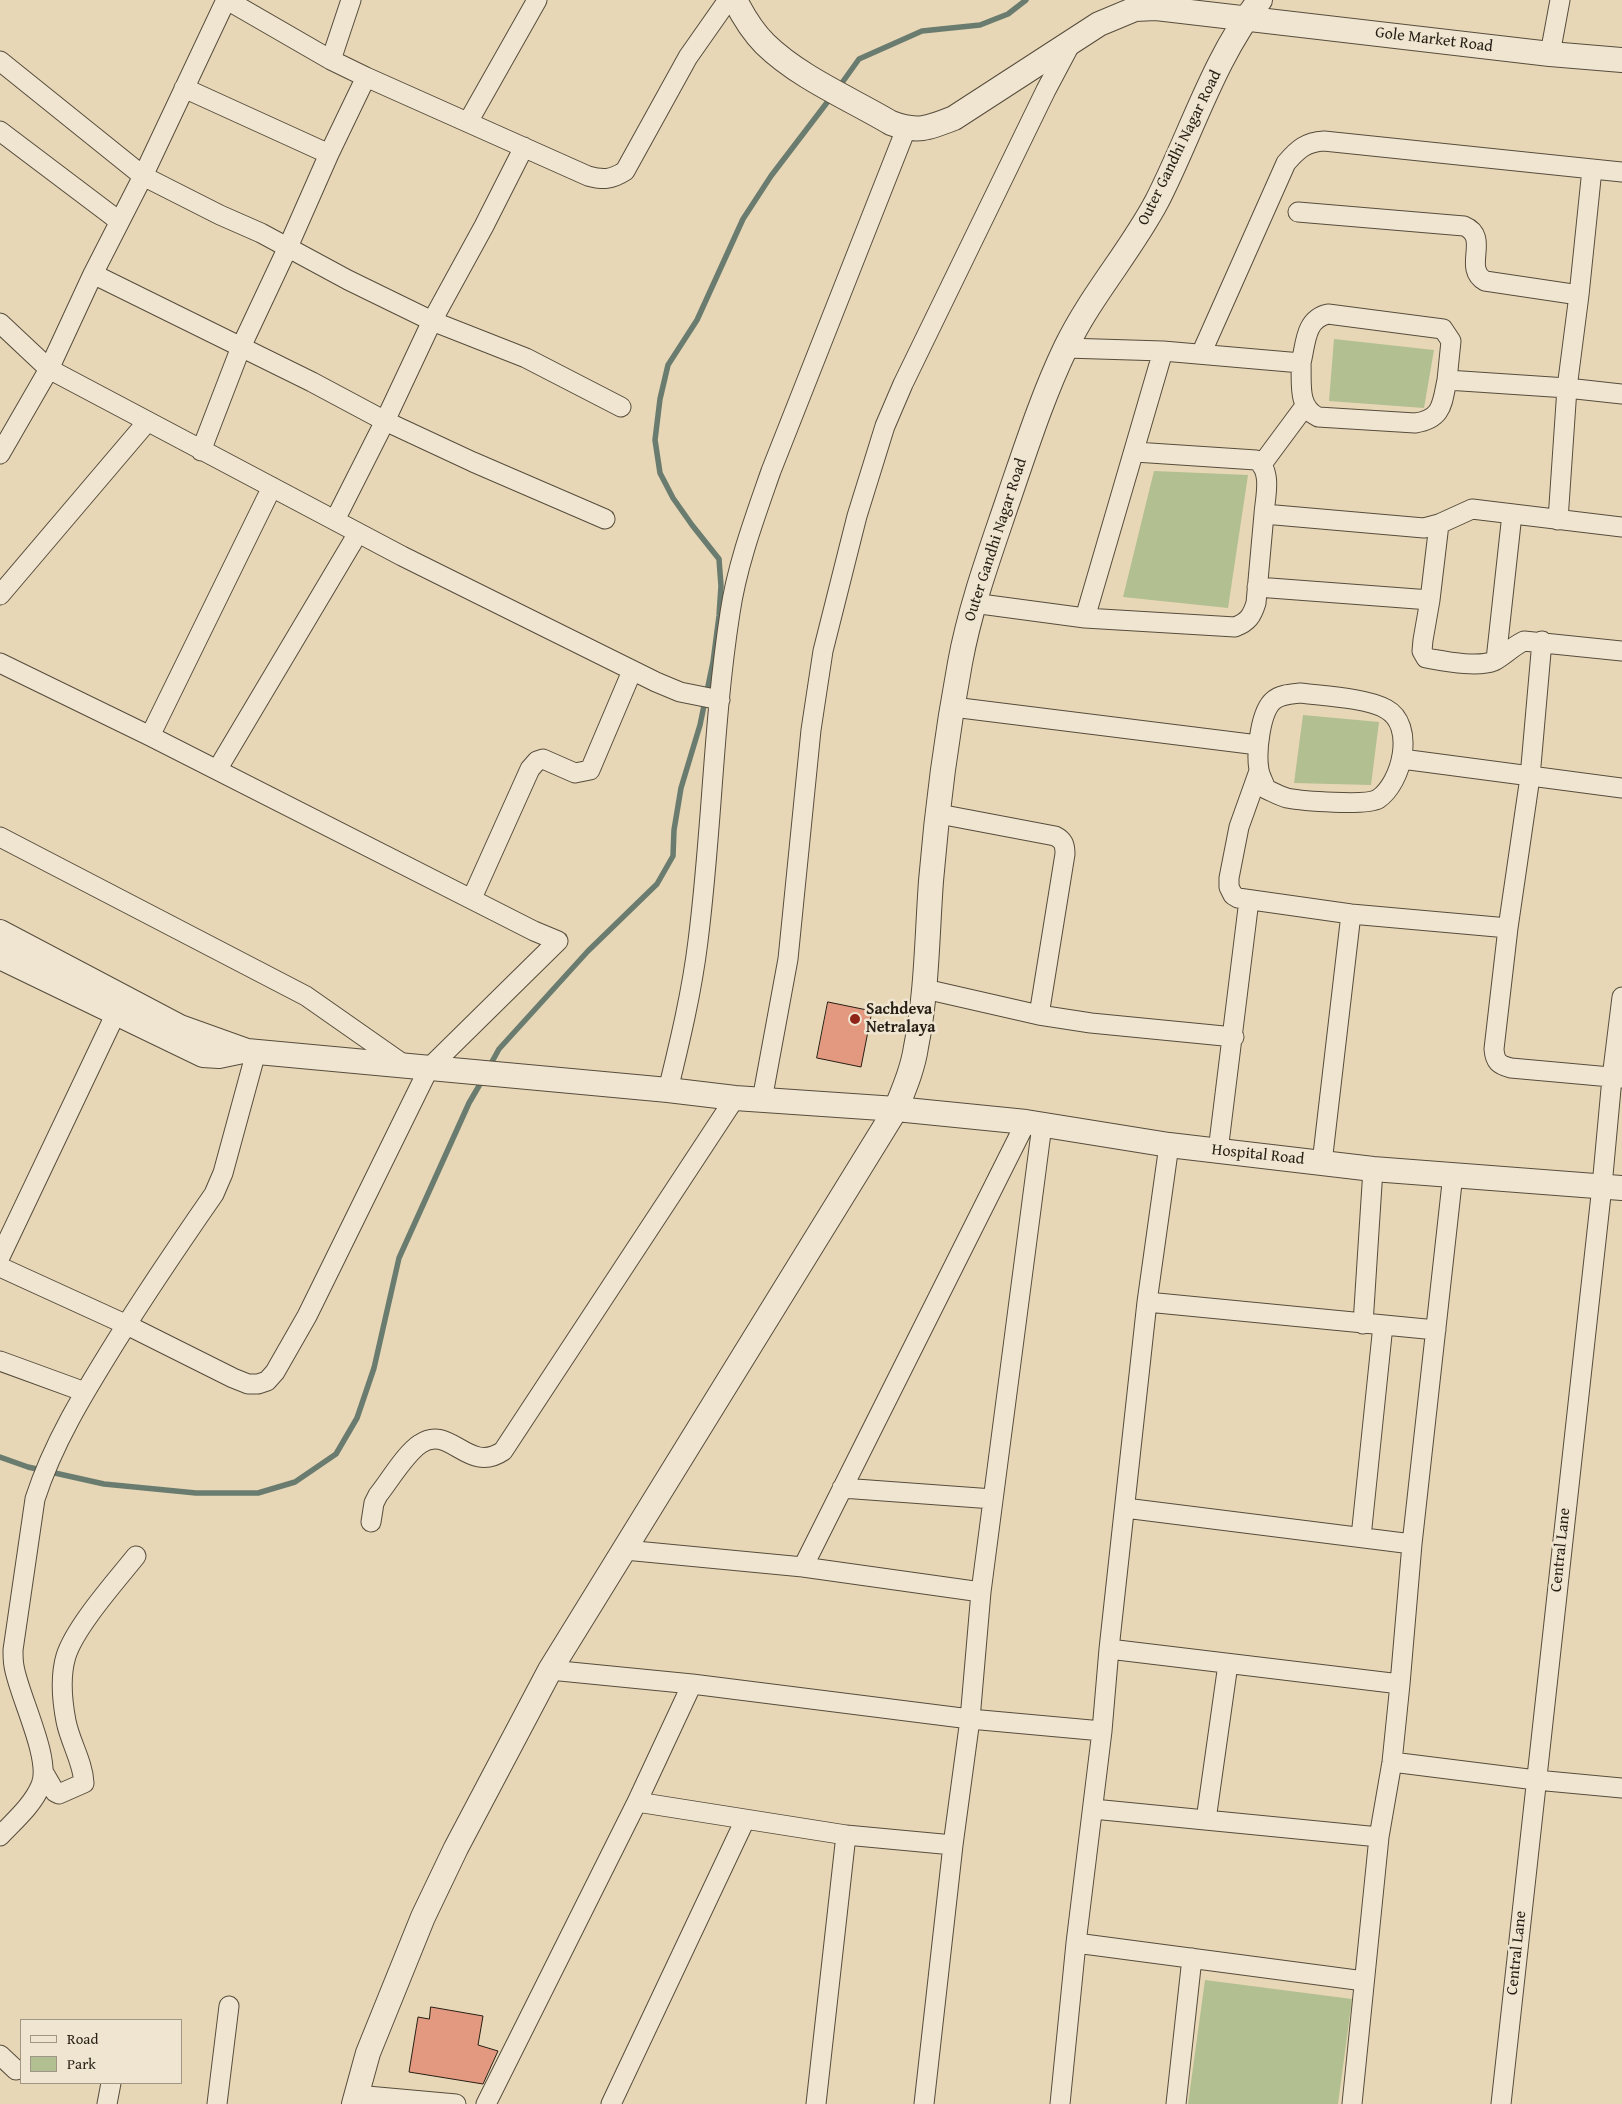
<!DOCTYPE html>
<style>
body{margin:0}
#map{position:relative;width:1622px;height:2104px;overflow:hidden;background:#e7d7b6;font-family:"Gentium Book Plus",serif}
canvas{display:block}
.legend{position:absolute;left:20px;top:2019px;width:162px;height:65px;box-sizing:border-box;background:#efe5d0;border:1px solid #9f9685;margin:0;padding:6px 9px;list-style:none;font-size:15px;color:#271f15}
.legend li{display:flex;align-items:center;gap:10px;height:25px}
.legend b{width:25px;border:1px solid #9f9685}
</style>
<div id="map">
<canvas width="1622" height="2104"></canvas>
<ul class="legend">
<li><b style="height:6px;background:#efe5d0"></b>Road</li>
<li><b style="height:14px;background:#b2bf90"></b>Park</li>
</ul>
</div>
<script>
const context = document.querySelector('canvas').getContext('2d');
context.lineJoin = 'round';
function paint(path, color) {
  context.fillStyle = color;
  context.fill(path, 'evenodd');
}
function stroke(path, color, width, dash) {
  context.strokeStyle = color;
  context.lineWidth = width;
  context.lineCap = dash ? 'butt' : 'round';
  context.setLineDash(dash || []);
  context.stroke(path);
}
function label(font, color, halo, rows, align = 'center') {
  context.font = font + ' "Gentium Book Plus",serif';
  context.lineWidth = 5;
  context.setLineDash([]);
  context.textBaseline = 'middle';
  context.strokeStyle = halo;
  context.fillStyle = color;
  for (const [text, x, y, turn = 0] of rows) {
    context.save();
    context.translate(x, y);
    context.rotate((+turn || 0) * Math.PI / 180);
    context.textAlign = isNaN(turn) ? turn : align;
    if (halo) context.strokeText(text, 0, 0);
    context.fillText(text, 0, 0);
    context.restore();
  }
}
const green = new Path2D(`
 M1334,339L1434,350L1424,408L1329,401Z
 M1154,471L1248,475L1228,608L1123,597Z
 M1303,715L1379,722L1371,785L1294,783Z
 M1205,1980L1352,1999L1338,2104H1188Z`);
const stream = new Path2D(`
 M839,87L859,59L922,31L980,25L1008,14L1026,0
 M488,1069L499,1049L588,951L657,884L673,856L674,830L681,788L700,725L713,662L719,616L721,586L719,559L692,525L673,498L660,473L655,440L660,399L668,365L697,320L743,219L771,176L832,96
 M0,1457L28,1467L104,1484L196,1493H258L295,1482L336,1454L357,1418L374,1368L399,1258L469,1103L483,1079`);
const building = new Path2D(`
 M828,1002L872,1011L861,1067L817,1058Z
 M431,2007L483,2016L478,2045L498,2051L483,2084L409,2072L418,2017L429,2019Z`);
const minor = new Path2D(`
 M227,0L331,60L366,77L588,176C603,180 611,180 625,171L688,57L728,0
 M1550,54L1560,0
 M331,60L351,0
 M0,61L143,176L220,215L261,233L348,280L432,321L526,358L621,407
 M184,88L329,154
 M468,122L537,0
 M0,131L119,221
 M1298,212L1464,226C1491,237 1462,268 1485,281L1579,295
 M93,274L312,382L385,421L473,462L605,519
 M0,323L49,369L402,556L656,682L680,692L720,700
 M1066,348L1163,351L1301,363C1306,343 1305,319 1328,314L1443,329L1451,341L1447,380L1567,388L1622,394
 M1201,354L1286,163C1298,149 1306,142 1324,141L1622,172
 M1301,363C1302,383 1297,407 1318,417L1415,423C1443,419 1442,403 1447,380
 M201,451L241,347L288,247L329,154L366,77
 M1135,452L1256,460C1273,470 1265,498 1264,514
 M0,454L49,369L93,274L143,176L226,0
 M1262,464L1305,406
 M335,520L385,421L432,321L484,226L524,147
 M1558,520L1567,388L1579,295L1592,169
 M1439,524L1430,600L1423,640L1422,651L1426,658C1444,661 1477,668 1494,661C1504,656 1513,646 1524,641L1622,651
 M1257,587L1430,600
 M0,595L147,422
 M973,603L1085,618L1235,627C1248,622 1252,616 1256,603L1264,514L1424,528L1439,524L1472,509L1622,527
 M1085,618L1163,351
 M1542,641L1530,777L1508,928L1494,1049C1495,1062 1499,1065 1511,1068L1622,1078
 M1496,660L1512,514
 M0,663L150,736L534,931L558,941L429,1068L307,1316L275,1372L267,1381L258,1384H248L233,1378L127,1325L0,1267
 M1300,693C1324,696 1367,698 1386,709C1416,725 1402,783 1378,799C1366,806 1302,801 1287,798C1279,796 1273,792 1266,789C1264,783 1260,776 1259,770C1256,753 1260,711 1274,700C1281,694 1292,694 1300,693Z
 M953,707L1258,745
 M150,736L272,487
 M1402,759L1622,788
 M217,770L358,533
 M1259,771L1239,827L1229,878V887L1233,895L1238,898L1351,914L1508,928
 M939,814L1055,836C1063,840 1065,844 1065,854L1039,1015
 M0,837L306,996L406,1066
 M472,898L530,769L537,761L543,759L575,773L590,770L632,671
 M925,989L1039,1015L1091,1023L1234,1037
 M668,1090C680,1041 692,991 698,941C712,832 713,722 730,613C737,565 755,517 771,471L906,129
 M762,1100L788,959L811,730L823,651L857,516L885,426L903,384L1046,90L1072,41
 M1218,1151L1249,900
 M1322,1163L1351,914
 M0,1257L116,1013
 M1147,1302L1436,1330
 M1363,1324L1373,1169
 M0,1361L85,1392
 M842,1488L993,1499
 M1125,1508L1412,1544
 M371,1522L374,1503L378,1495C390,1480 405,1454 420,1444C450,1423 468,1475 503,1451L735,1098
 M1361,1537L1383,1325
 M625,1550L803,1567
 M981,1592L803,1567L1026,1122
 M1109,1649L1400,1684L1392,1762L1379,1837L1352,2104
 M550,1670L692,1684L637,1802L846,1835L816,2104
 M692,1684L970,1719L1102,1731
 M1400,1684L1412,1544L1453,1174
 M1392,1762L1536,1780L1622,1788
 M44,1773L55,1792L59,1794L84,1783C83,1762 70,1742 66,1721C62,1700 60,1676 66,1656C75,1627 116,1581 136,1556
 M1093,1809L1379,1837
 M1206,1820L1228,1664
 M846,1835L953,1845
 M0,1836C14,1821 33,1805 41,1785C52,1759 18,1694 14,1666C13,1661 13,1655 13,1650L35,1499C53,1443 84,1393 115,1343C146,1293 180,1243 214,1194L223,1173L256,1052
 M1076,1943L1364,1981
 M0,2055L16,2070
 M356,2095L456,2104
 M107,2104L111,2083
 M217,2104L229,2006
 M486,2104L637,1802
 M611,2104L745,1820
 M924,2104L953,1845L970,1719L981,1592L1042,1125
 M1060,2104L1076,1943L1102,1731L1109,1649L1147,1302L1169,1145
 M1176,2104L1192,1958
 M1501,2104L1602,1186L1612,1078L1622,997`);
const tertiary = new Path2D(`
 M735,0C743,16 752,31 765,44C800,78 849,98 891,123C917,133 929,128 954,118L1099,24L1135,9L1156,8L1550,54L1622,60
 M0,932L180,1027L247,1051L668,1090L735,1098L896,1109L1026,1122L1169,1145L1373,1169L1622,1188
 M0,957L203,1055L219,1056L243,1051
 M354,2104L368,2053L423,1917L456,1848L550,1670L896,1109C904,1089 913,1068 916,1047C927,992 927,936 931,881C937,809 947,733 960,663C970,608 989,556 1007,503C1025,451 1042,397 1066,347C1091,295 1130,252 1157,201C1190,137 1215,55 1260,0`);
const markers = [
 [855,1019,6,"#8f2418"]
];
const streetNames = [
 ["Gole Market Road",1434,40,7],
 ["Outer Gandhi Nagar Road",1180,148,-64],
 ["Outer Gandhi Nagar Road",996,540,-72],
 ["Hospital Road",1258,1155,6],
 ["Central Lane",1561,1550,-84],
 ["Central Lane",1517,1953,-84]
];
const poiNames = [
 ["Sachdeva",866,1010],
 ["Netralaya",866,1028]
];
paint(green, '#b2bf90');
stroke(stream, '#6a7c6f', 5.5);
paint(building, '#e3997f');
stroke(building, '#271f15', 1);
stroke(minor, '#574d3d', 21);
stroke(tertiary, '#574d3d', 26);
stroke(minor, '#efe5d0', 19);
stroke(tertiary, '#efe5d0', 24);
for (const [x, y, r, color] of markers) {
  const dot = new Path2D();
  dot.arc(x, y, r, 0, 2 * Math.PI);
  context.fillStyle = color;
  context.fill(dot);
  stroke(dot, '#efe5d0', 2);
}
label('16px', '#271f15', '#efe5d0', streetNames);
label('bold 16px', '#271f15', '#efe5d0', poiNames, 'left');
</script>
